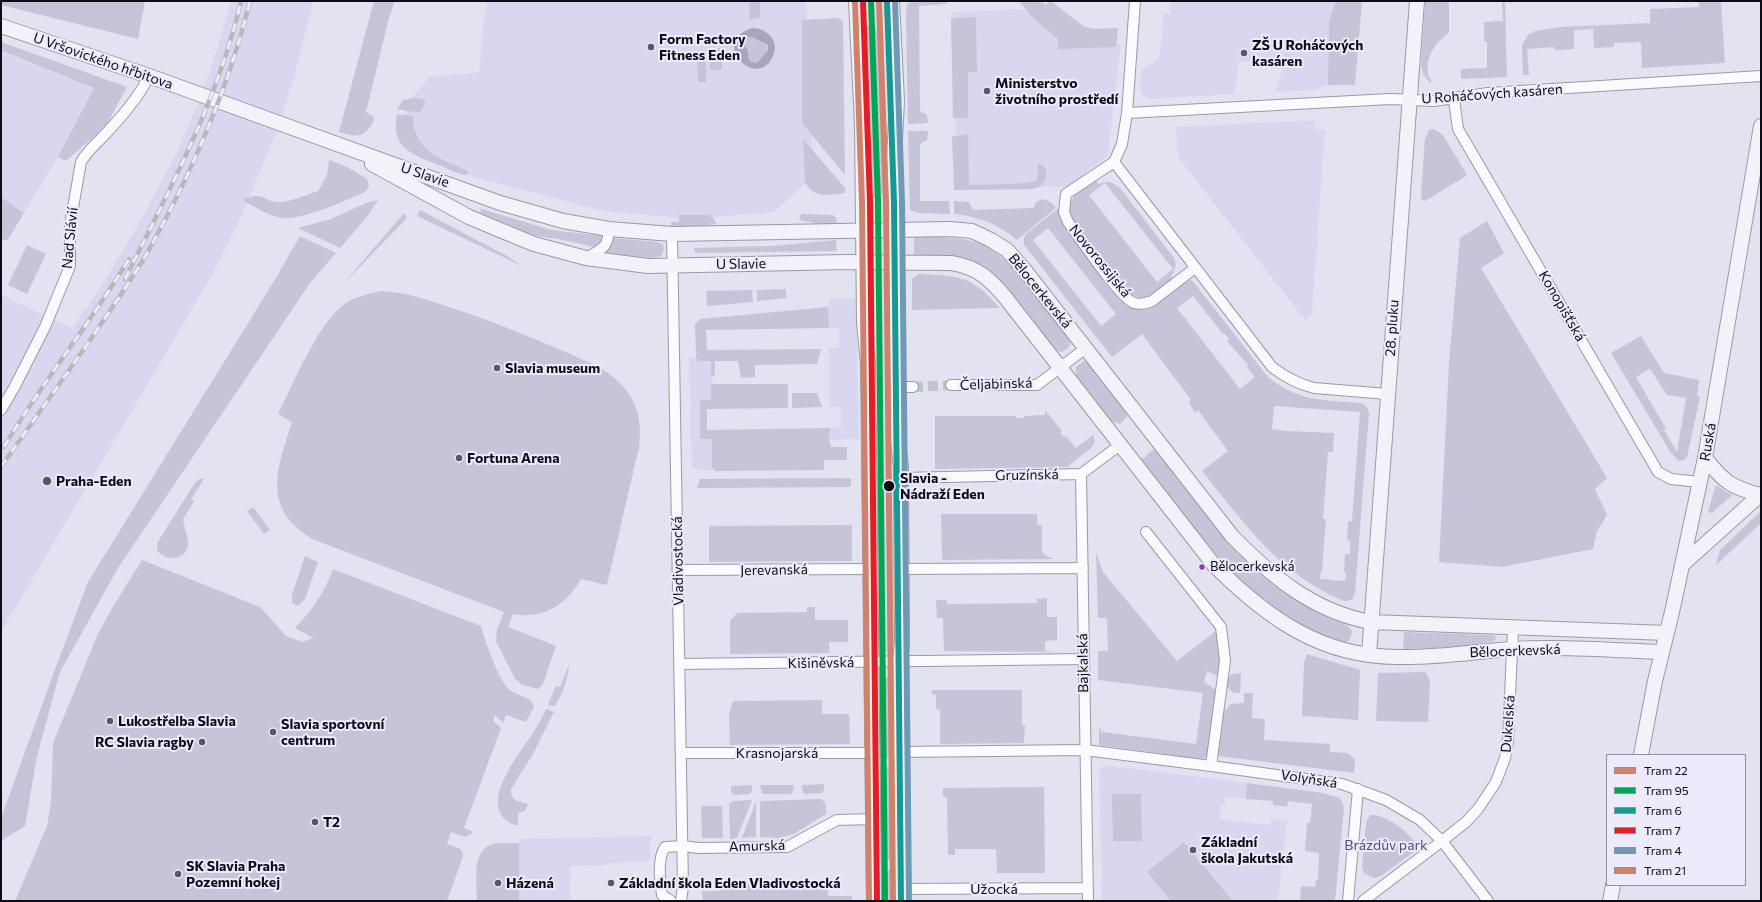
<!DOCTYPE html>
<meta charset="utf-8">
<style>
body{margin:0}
#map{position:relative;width:1762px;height:902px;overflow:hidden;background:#e3e2f1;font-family:Commissioner,sans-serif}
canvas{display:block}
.frame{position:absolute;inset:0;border:2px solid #0d0c15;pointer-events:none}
.legend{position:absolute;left:1606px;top:754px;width:140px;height:132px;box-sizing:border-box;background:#eceafb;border:1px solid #93919f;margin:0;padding:5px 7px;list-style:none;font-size:12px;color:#0d0c15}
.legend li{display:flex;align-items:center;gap:8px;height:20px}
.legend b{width:20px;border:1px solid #93919f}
</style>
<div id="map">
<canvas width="1762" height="902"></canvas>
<div class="frame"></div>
<ul class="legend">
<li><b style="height:5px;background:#d0836c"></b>Tram 22</li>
<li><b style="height:5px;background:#00a651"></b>Tram 95</li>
<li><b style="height:5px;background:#149a93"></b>Tram 6</li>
<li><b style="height:5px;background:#e31e25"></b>Tram 7</li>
<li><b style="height:5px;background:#7099b5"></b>Tram 4</li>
<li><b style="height:5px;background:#d0836c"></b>Tram 21</li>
</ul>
</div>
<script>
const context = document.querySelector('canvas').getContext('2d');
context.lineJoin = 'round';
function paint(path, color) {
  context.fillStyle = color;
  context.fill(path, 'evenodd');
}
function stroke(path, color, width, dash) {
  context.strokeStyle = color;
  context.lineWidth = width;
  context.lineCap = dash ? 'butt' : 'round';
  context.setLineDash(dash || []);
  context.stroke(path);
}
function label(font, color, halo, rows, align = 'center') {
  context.font = font + ' Commissioner,sans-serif';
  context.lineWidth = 4;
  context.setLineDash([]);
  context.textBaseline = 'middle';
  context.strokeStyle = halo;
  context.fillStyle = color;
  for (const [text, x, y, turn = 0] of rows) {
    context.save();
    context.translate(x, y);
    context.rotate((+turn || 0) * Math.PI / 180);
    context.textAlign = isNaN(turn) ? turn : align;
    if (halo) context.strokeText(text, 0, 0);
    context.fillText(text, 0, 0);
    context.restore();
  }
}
const built = new Path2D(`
 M231,1H313L295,74L275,136L239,221L211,277L1,632V295L72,328L98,291L136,229L177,152L197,106L214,59Z
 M486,1H806L813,176L775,212L692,219L603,211L476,178L419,152L404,130L407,103L430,77L479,72Z
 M1171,1H1336L1329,21L1328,85L1314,90L1276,92L1284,63L1239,61L1234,94L1149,99L1143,95L1140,89L1141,71L1158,59L1161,46L1164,13L1169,14Z
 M873,5H877L882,11L883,28L871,29V6Z
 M1029,9L1094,44H1121L1108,156L1067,187H957L953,12Z
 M2,51L94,88L58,157L24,213L1,197V52Z
 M1315,120V129L1325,130L1312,315L1305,320L1178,157L1176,127Z
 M876,194H889L888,220H877L876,217Z
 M876,275L889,276L892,442L890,479L894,652L880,651Z
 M830,299H856L859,439L829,440L830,428L841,427V407H829V348H839V328H829L828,307Z
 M689,358H713L712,403H702L703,435L714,436L712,471L692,469Z
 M1105,765L1247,783L1246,799L1225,797V805H1221L1220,820L1223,818V820L1270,825L1271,819L1287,821L1278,901H1102L1099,771Z
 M651,836L650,861H646V864H645L644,861L641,862L640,864L639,861H635L634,864V861H629V863L628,861H624V863L607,864V865L570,866L571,901H519V839Z`);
const green = new Path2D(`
 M1,1H145L138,39L1,5Z
 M374,1H395L389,18L366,112L375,118C365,138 359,138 339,132Z
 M749,1H760V18L750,19Z
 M911,1H946L947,4L919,6L920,111L927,115L928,123L908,124L906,11L907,5Z
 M1019,1H1041L1046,5L1049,1H1051L1083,26L1094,29L1118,28L1116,47L1058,49V39L1034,19Z
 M1336,1H1362L1355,85H1328L1329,21Z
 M1425,1H1449V32C1446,36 1442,38 1439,41C1429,52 1423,69 1432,82L1430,83L1423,74L1421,65Z
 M1484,1H1505L1507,77L1461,79V69L1487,68V42L1484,41V22L1503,21L1502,2Z
 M1699,1H1721L1725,63L1642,68L1641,42L1614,43V47L1594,48L1593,29L1574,30V49L1555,50L1554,47L1527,49L1529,75H1523L1522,45L1528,35L1535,31L1560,27L1650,23V9L1699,7Z
 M976,17L977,72H968V118H953L951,18Z
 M838,18L843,21V25L845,175L802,123V20Z
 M867,26H871V29L883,28L889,194H877L876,198H873Z
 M748,37H752L768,45L767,51L757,63L751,62L748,58V52L742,42L743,39Z
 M1,42L127,87L106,126L66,161L58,157L94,88L3,51L1,52Z
 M710,48H722V70H710Z
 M697,62H706V82H698Z
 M415,98L426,100L420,113L397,109L403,100Z
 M397,114L413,116C413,151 441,159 468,171L467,175C460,175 449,169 441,166C414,155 390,149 397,114Z
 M1434,129L1443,135L1466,173V176L1425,201L1422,200L1421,194L1425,139L1429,130Z
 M908,131H928L927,140L920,144V201H949L950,214L918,213L910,210Z
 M968,135L969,185L1016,184L1037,181L1038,163L1042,165L1046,169C1047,180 1044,187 1032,189L954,190L952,136Z
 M803,139L845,188V193C828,195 816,199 805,183Z
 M329,160L347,167L367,179L369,185L366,191C349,200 299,221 281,218C268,215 255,207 244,201L245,198C265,193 259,198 275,202C286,204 308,194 318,191L327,175Z
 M1095,180L1099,184C1108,180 1112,182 1120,188L1174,258C1177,265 1176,269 1171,276L1173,278C1159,291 1150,305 1130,294L1087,242L1070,217V204L1074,196ZM1105,183L1173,269L1157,282L1089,195Z
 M1,197L24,213L7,241L1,239Z
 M1043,199L1052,203L1056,208L1017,240C998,224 978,216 954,214V201L969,202L973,210L1033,208L1036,202Z
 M378,200L367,217L340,248L298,228L331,219L366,203Z
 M1060,207V216L1063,222C1077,242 1110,297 1131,306L1186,281L1192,280L1268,377C1300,402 1322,400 1361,403L1366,406L1369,413L1355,593L1352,600L1344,601C1281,576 1243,522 1202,471L1228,451L1198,410L1195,413L1189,403L1191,400L1142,334L1112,357L1025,246C1022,241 1024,237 1027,233ZM1048,228L1116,314L1101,326L1033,240ZM1193,296L1223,334L1224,333L1229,339L1227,341L1248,365L1247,367L1255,377L1240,389L1177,308ZM1274,406L1360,412L1352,521H1348L1347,540L1350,541V554H1345L1344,572L1346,573L1345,581L1320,579L1321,571H1322L1326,519H1323L1328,452H1333L1334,433L1287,431L1272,429Z
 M482,209L551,230L603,236L602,242L594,247L558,239L536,236L481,213L480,210Z
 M420,210L507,256L522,266L417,216Z
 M404,213L407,218L344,283Z
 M802,214L833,215L836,218L837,224H820L800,220V216Z
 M679,215H709L713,218L717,224L699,227H671V222H679Z
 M1487,221L1504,253L1481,268L1607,478L1595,489L1607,515L1597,531L1593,549L1502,567L1439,562L1449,363L1460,238Z
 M300,236L336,253L310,283L118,568L60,672L37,756L25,826L1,841V818L54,672L88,582L276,278Z
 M914,237C934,237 955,236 975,242C1011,252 1048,310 1071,339L1069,347L1062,352L1054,350L1001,282L987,269L974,262L954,257H914Z
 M613,238L658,242L663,245L664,250L661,256L651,258L606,253L612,245Z
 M836,240L837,251L696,253L694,251L695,248L773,246Z
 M27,245L46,254L27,294L8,285Z
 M918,274C960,276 971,275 1000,308L912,310V279Z
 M786,289V298L757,301V290Z
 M752,290L753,302L707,306L706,291Z
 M381,291C406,292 428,300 452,308C501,324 548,344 595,365C629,384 644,407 639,447L607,585L581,579C567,604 543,620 513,614L508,627L556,646L543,684L538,689L523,685L515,679L496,641L497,630L504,612L312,539C307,535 301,532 297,528C263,497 281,458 292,422L278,414C293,384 318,324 343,305C354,297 368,294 381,291Z
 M828,307L829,328L706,330L707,350L821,349L817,364L755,365V377L741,378L738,361H715V375L711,377V361H699L696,358L695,324L700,319Z
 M1641,336L1664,373L1699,380L1697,396L1700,397L1687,457L1684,460L1679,461L1671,453L1611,353ZM1650,369L1667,395L1686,398L1677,452L1664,430L1666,429L1636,377Z
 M1084,361L1088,362L1125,408L1127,417L1120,424L1109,420L1076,378V367Z
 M711,384H788V408L707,409V430L830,428L829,440L831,447H847V460H824V470L715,471L712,468V439H700V400H711Z
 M792,393H817L822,407L792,408Z
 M1045,410L1062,431L1060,432L1064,437L1066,436L1076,448L1093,435C1096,440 1095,443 1091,448L1067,467L935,469V416H1016V418H1024V416L1045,415Z
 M1155,448L1251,564C1273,585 1300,605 1328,618C1337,622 1347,622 1352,631L1350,640L1343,643C1332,639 1321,636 1311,631C1237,594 1191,523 1141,460Z
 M873,472H878L880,638H875Z
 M849,478L851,479V487L697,488L700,479Z
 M200,479H204L191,499L194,501L183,519C184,527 188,536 188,544C187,561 166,562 157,550V543L195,483Z
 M1716,485L1732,495L1712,513L1708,512Z
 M253,507L270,530L264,534L247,511Z
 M1761,511V523L1716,565L1720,550Z
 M941,514H1037V525H1042V552L1048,557L1055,559L942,560Z
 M852,525V561L709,562V526Z
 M1096,552L1103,572L1177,661L1217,630C1220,644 1222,660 1217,674L1215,675L1207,671L1204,682L1215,689L1216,696L1208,755L1206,758L1200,759L1099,745V727L1102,732L1196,744L1203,693L1098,680V651H1108L1107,618H1098Z
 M305,556L318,562L305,599L298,606L292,603V595Z
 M142,560L260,607L286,636L302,642L313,638L295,628C314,608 323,595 333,569L481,626C485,641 499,682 511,691C517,695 525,696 531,701L534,707L526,722L506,715L503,723L495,715L493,721L501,728L464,828L473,832L471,834L465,837L451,832L447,844L459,848L463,853L462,859L447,901H15L47,826L51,801L53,743L97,636L112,608Z
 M1047,598V617H1057V640L1045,641V651L1057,652L944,651L943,618H937L936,600H947V604L1037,603V599Z
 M807,607H815V620H848V642H829V653L730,654V621L737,613L807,612Z
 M1404,632L1492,635L1495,636L1496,638L1494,641L1465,647L1403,649Z
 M1307,654L1360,670L1358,720L1302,716L1304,663Z
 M569,665C568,679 563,693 555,706L548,705L556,686L560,687Z
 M880,672V678L894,677L895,758L877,759V673Z
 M1425,672L1430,680L1428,722L1376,721L1378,673Z
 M1241,673L1240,693H1234L1227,687L1228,679L1232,674Z
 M932,690H1022V725H1025L1024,743L940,744V710L936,709V695L931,694Z
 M1244,693H1253L1252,718L1265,719L1264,740L1330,744V752L1348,753L1355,760L1354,773L1218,756V751L1223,712L1231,704L1244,703Z
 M822,700V714H849L850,744L730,745L729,714L733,701Z
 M546,709L554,712L533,754L511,789C510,800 519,802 528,804L525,811L518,813V825C512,825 510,823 505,819C483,798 519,754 531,736C537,728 541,719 546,709Z
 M895,766L896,860H883L882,862H877V767Z
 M1247,783L1323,793L1340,798L1344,808L1335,901H1300L1301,886L1315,887L1316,880L1318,879L1319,853L1305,851L1307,823H1310L1312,804L1288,801L1287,807L1273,805V801L1246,799Z
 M824,784V790L822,793L805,794L803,793L802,785Z
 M752,785V791L750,794L734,795L731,792V786Z
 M760,785H794L792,794H762Z
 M1044,787L1045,873H997L996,849H955V855H948L947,797H943V788Z
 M1112,794H1141L1142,841H1113Z
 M820,799L825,802L826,814L794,834L778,838L760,837V801Z
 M752,800L737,838L730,839L729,804L733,801Z
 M756,801V837L742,838Z
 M701,806H722L723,838H703L702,837Z
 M1371,815C1386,814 1409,833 1417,844L1415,851L1381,876L1374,878L1364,873L1362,867L1366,823L1368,818Z
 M1184,842L1232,900L1230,901H1171L1147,872Z
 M496,843H519V901H477C477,880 470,849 496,843Z
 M877,869L896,871V901H878Z
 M828,882V896H852V901H703L702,891H719V884Z`);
const water = new Path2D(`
 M752,28C767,28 780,41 773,56C758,92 708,42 752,28ZM748,37H752L768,45V50L757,63L751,62L748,58V51L742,42L743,39Z`);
const streetTunnel = new Path2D(`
 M913,387L951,385`);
const street = new Path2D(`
 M1454,99L1458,129L1658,472L1671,479L1700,482
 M1127,113L1390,99L1434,101L1488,93L1761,76
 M1114,162L1272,367C1285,377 1298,384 1314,388L1387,394
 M1114,162L1066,194L1064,212L1068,222C1079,237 1120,298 1134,303C1140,305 1147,303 1152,301L1195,268
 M1114,162L1122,144L1127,113L1135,1
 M672,234L683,887L681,901
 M586,258C602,249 608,248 609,229
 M951,385H1037L1086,348
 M897,387H913
 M1,410L15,386L45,327L70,266V225L81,162C88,149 101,140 110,129C124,114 140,95 149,76
 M901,478L1081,474
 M1146,532L1221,627L1225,661L1211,766
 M902,569L1083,568
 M678,570L870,569
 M680,664L1083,659
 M898,752L1085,750L1211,766L1342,784L1386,800L1420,820L1442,841L1488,901
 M681,753H872
 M900,889L1088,888
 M671,901L662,895C660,881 657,859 665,847L683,846L699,848L787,847L837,820L873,819
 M1088,901L1081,474L1120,445
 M1348,901L1358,789
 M1363,901L1442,841L1466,822L1478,809L1496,782L1505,758L1508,742L1513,628`);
const secondary = new Path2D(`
 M856,1L862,125L864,323L868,364L874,901
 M892,1L897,101L894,158L897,432L901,467L902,642L897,684L900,901
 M1,26L149,76L500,203L563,221L609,229L672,234L950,229L972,231L991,240L1007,250L1023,268L1232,536C1271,576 1314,612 1371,622L1667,633
 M372,164L469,217L500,230L534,244L586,258L648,266L847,262L951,263C977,267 989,278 1005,297L1214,565C1267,618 1321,657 1398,657C1436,658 1473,652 1511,649C1561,646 1612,650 1662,652
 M1705,458C1724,482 1731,487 1760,495
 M1682,565L1761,494
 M1369,655L1417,1
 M1641,755L1655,681L1672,612L1705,458L1761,126
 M1610,901L1613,885`);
const rail = new Path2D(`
 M125,279C170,189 218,100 241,1
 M4,447C42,382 90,324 129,259
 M1,467C35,418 70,370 103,321C118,299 133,277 146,255C191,175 228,90 250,1`);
const tram1 = new Path2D(`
 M879,1L886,202L893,901`);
const tram2 = new Path2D(`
 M871,1L878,202L885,901`);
const tram3 = new Path2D(`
 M887,1L894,202L901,901`);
const tram4 = new Path2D(`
 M863,2L870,202L877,901`);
const tram5 = new Path2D(`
 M895,1L902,202L909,901`);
const tram6 = new Path2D(`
 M855,2L862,203L869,901`);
const markers = [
 [651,47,4,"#585762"],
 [1244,53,4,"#585762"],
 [987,91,4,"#585762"],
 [497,368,4,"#585762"],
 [459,458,4,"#585762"],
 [47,481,5,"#585762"],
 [889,486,6,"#0d0c15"],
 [1202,567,3.5,"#8e44ad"],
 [110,721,4,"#585762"],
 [273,732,4,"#585762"],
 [202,742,4,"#585762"],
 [315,822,4,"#585762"],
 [1193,850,4,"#585762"],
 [178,874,4,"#585762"],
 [498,883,4,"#585762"],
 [611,883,4,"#585762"]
];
const busNames = [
 ["Bělocerkevská",1210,567]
];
const poiNames = [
 ["Form Factory",659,39],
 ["Fitness Eden",659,55],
 ["ZŠ U Roháčových",1252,45],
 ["kasáren",1252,61],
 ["Ministerstvo",995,83],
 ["životního prostředí",995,99],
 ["Slavia museum",505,368],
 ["Fortuna Arena",467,458],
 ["Praha-Eden",56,481],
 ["Lukostřelba Slavia",118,721],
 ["Slavia sportovní",281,724],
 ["centrum",281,740],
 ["RC Slavia ragby",194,742,"right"],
 ["T2",323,822],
 ["Základní",1201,842],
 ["škola Jakutská",1201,858],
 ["SK Slavia Praha",186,866],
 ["Pozemní hokej",186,882],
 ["Házená",506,883],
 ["Základní škola Eden Vladivostocká",619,883]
];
const streetNames = [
 ["U Vršovického hřbitova",103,61,19],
 ["U Roháčových kasáren",1492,94,-4],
 ["U Slavie",425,175,19],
 ["Nad Slávií",70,238,-84],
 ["Novorossijská",1100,261,51],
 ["U Slavie",741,264,-1],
 ["Bělocerkevská",1040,291,51],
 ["Konopišťská",1562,306,60],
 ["28. pluku",1392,328,-86],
 ["Čeljabinská",996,384,-2],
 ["Ruská",1708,442,-80],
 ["Gruzínská",1027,475,-1],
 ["Vladivostocká",678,561,-91],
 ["Jerevanská",774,570,-1],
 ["Bělocerkevská",1515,651,-2],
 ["Kišiněvská",821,663,-1],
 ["Bajkalská",1083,663,-91],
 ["Dukelská",1508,724,-86],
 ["Krasnojarská",777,753],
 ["Volyňská",1309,779,9],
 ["Amurská",757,846,-2],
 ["Užocká",994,889]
];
const stopNames = [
 ["Slavia -",900,478],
 ["Nádraží Eden",900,494]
];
const parkNames = [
 ["Brázdův park",1386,845]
];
paint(built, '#d9d7f0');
paint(green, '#c5c4d9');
paint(water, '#a8a5c1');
stroke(streetTunnel, '#c3c2d0', 10, [10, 5]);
stroke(street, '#9a99a5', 12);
stroke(secondary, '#9a99a5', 16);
stroke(street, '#fbfbfd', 10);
stroke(secondary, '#f3f2f9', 14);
stroke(rail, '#b8b8bb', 4.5);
stroke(rail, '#eceafb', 3, [9]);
stroke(tram1, '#d0836c', 6);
stroke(tram2, '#00a651', 6);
stroke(tram3, '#149a93', 6);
stroke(tram4, '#e31e25', 6);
stroke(tram5, '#7099b5', 6);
stroke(tram6, '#d0836c', 6);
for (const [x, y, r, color] of markers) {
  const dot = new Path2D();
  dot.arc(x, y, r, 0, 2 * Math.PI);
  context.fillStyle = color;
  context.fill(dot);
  stroke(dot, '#eceafb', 1.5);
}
label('13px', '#0d0c15', '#eceafb', busNames, 'left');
label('bold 14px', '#0d0c15', '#eceafb', poiNames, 'left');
label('14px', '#0d0c15', '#eceafb', streetNames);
label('bold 14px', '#0d0c15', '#eceafb', stopNames, 'left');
label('14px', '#534b7d', '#eceafb', parkNames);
</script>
